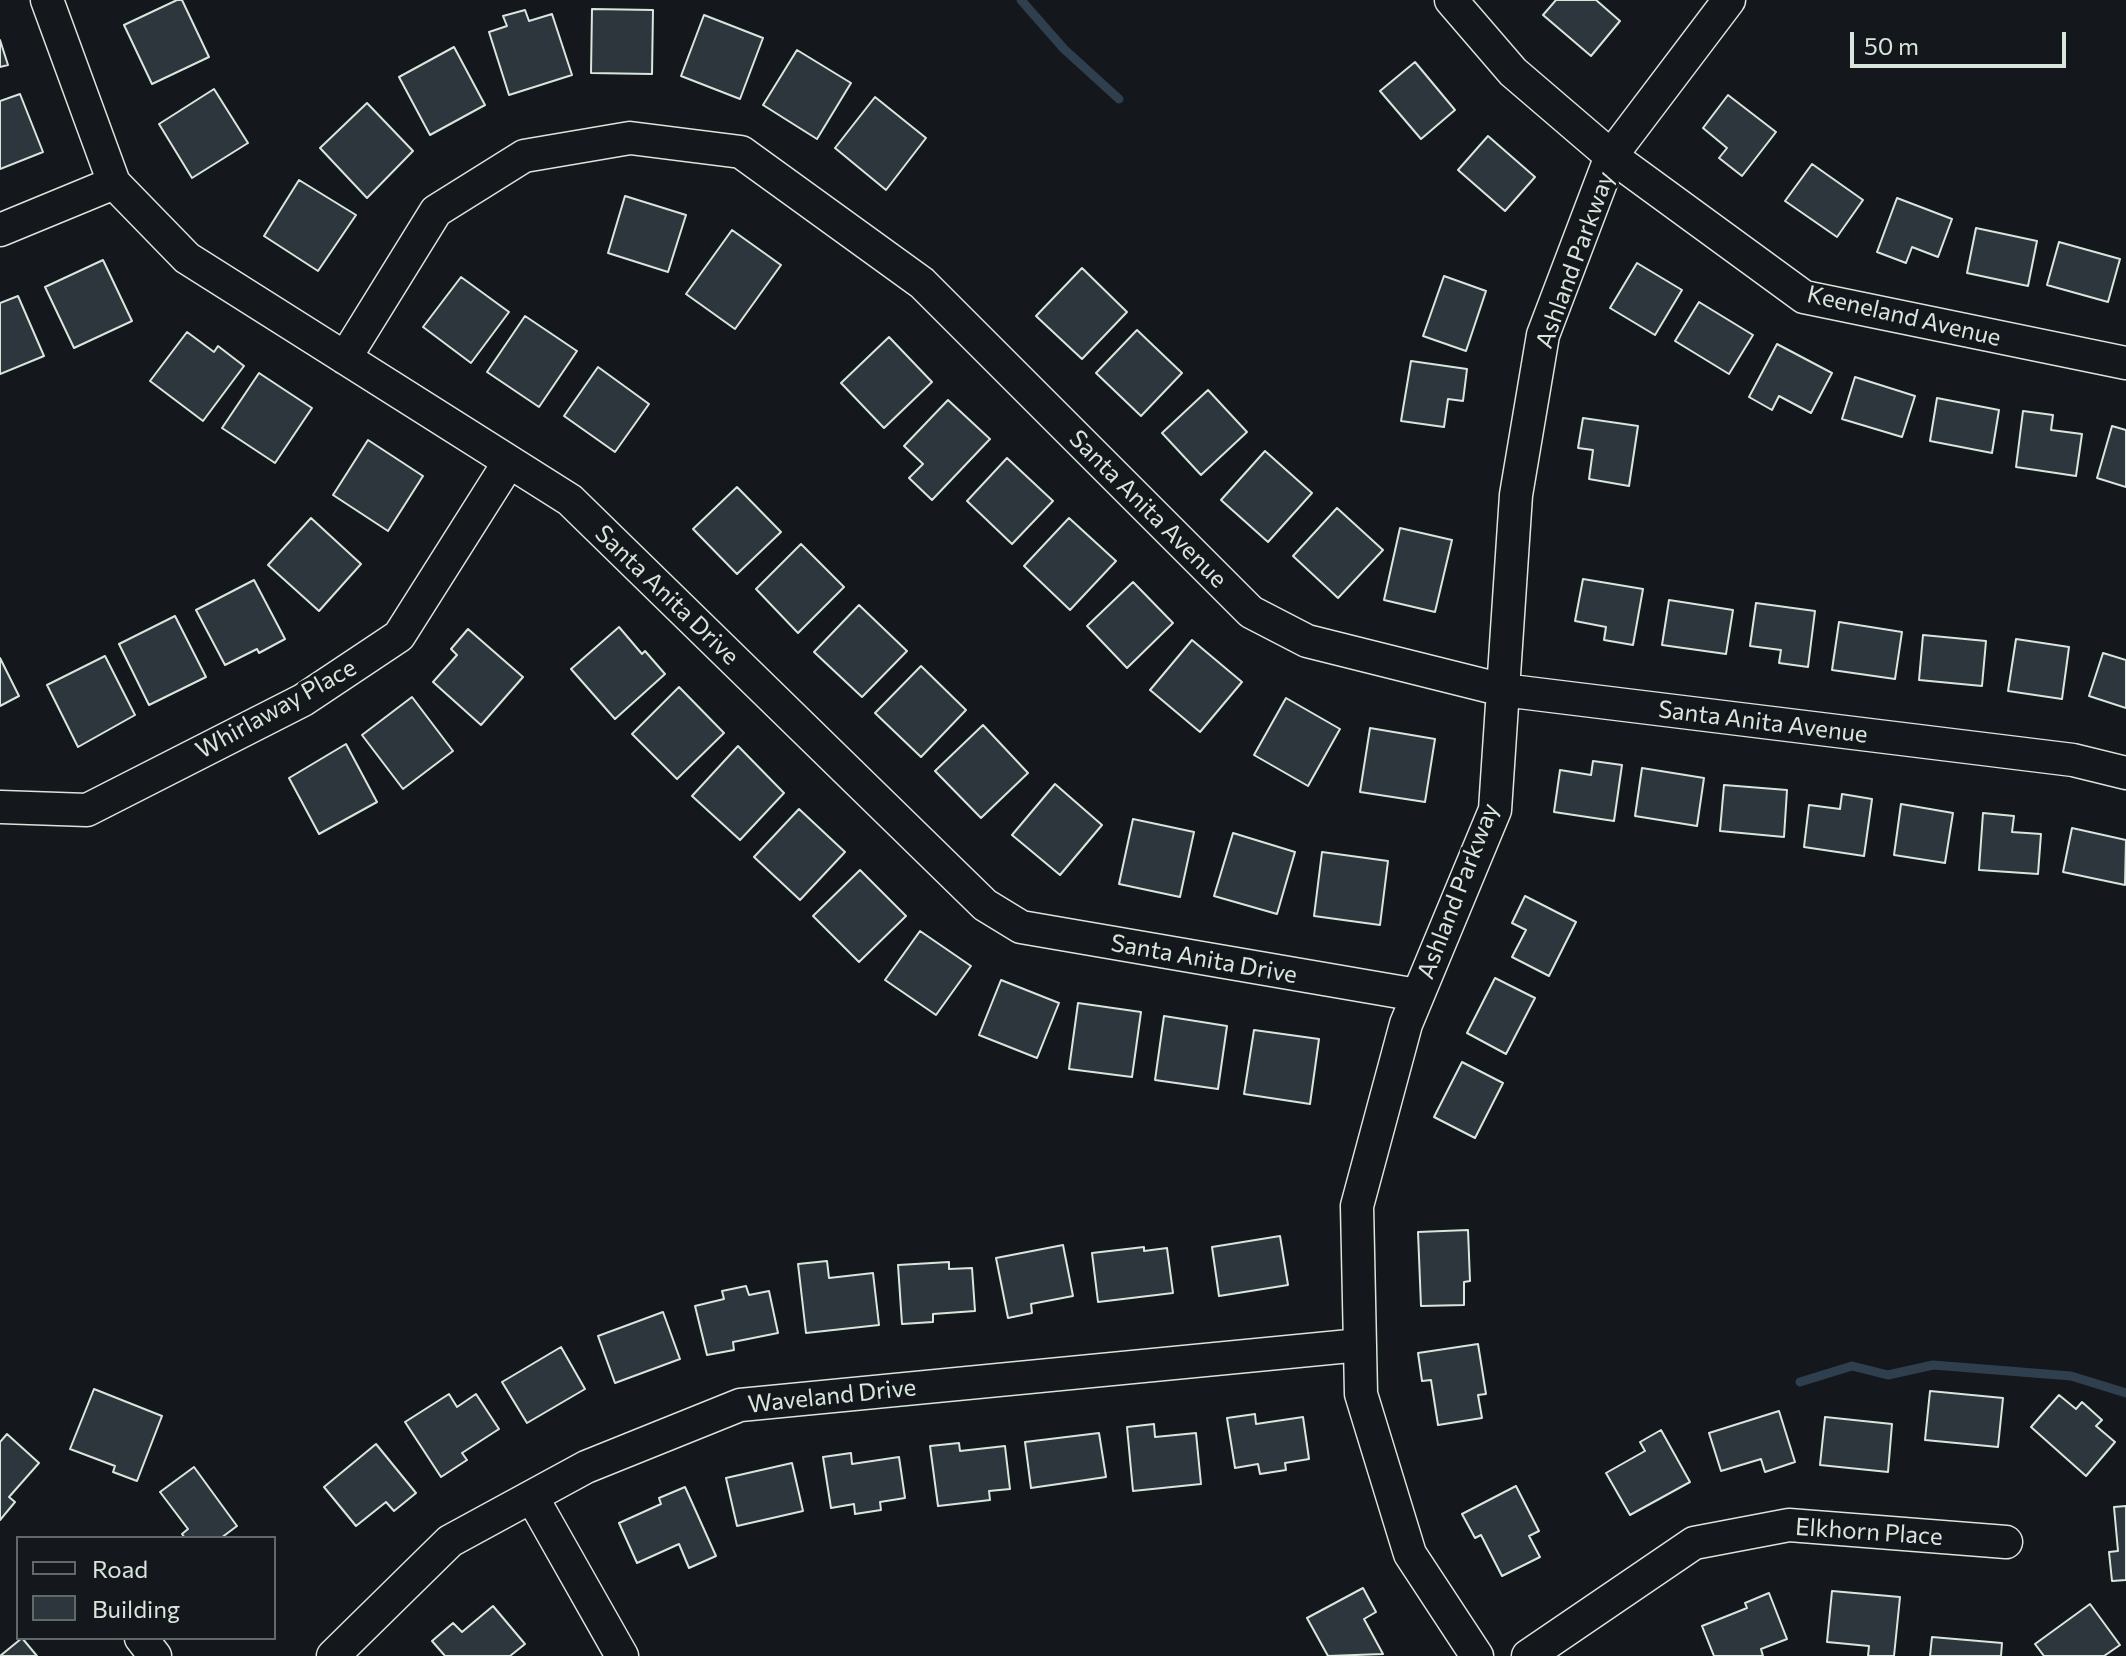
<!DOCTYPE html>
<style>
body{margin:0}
#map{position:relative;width:2126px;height:1656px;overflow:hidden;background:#14181c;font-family:Commissioner,sans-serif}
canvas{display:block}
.legend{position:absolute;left:16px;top:1536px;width:260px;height:104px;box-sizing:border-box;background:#14181c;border:2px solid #626a69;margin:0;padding:10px 14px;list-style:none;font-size:24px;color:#d8e6dc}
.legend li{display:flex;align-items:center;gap:16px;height:40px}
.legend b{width:40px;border:2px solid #626a69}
.scale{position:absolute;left:1850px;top:32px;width:216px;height:36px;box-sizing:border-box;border:4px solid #d8e6dc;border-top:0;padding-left:10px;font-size:24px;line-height:28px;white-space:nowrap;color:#d8e6dc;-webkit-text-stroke:6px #14181c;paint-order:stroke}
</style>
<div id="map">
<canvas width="2126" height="1656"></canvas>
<ul class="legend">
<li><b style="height:10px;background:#14181c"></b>Road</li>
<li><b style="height:22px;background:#2c363c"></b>Building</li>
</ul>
<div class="scale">50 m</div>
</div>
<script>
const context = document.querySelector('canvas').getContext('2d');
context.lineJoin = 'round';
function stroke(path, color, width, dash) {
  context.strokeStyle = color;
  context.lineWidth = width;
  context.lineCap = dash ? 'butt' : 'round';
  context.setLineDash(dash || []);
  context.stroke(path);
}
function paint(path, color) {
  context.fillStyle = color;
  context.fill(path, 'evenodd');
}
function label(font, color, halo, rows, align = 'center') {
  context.font = font + ' Commissioner,sans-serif';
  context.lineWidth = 6;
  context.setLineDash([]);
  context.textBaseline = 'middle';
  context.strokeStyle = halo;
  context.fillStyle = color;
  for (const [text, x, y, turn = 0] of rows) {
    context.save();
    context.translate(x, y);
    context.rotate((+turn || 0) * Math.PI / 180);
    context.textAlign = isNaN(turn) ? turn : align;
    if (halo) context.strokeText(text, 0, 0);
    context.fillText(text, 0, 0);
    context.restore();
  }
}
const stream = new Path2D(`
 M1021,0L1064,49L1119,99
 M1800,1382L1852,1366L1888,1375L1933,1365L2071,1376L2126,1393`);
const building = new Path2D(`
 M177,0H182L209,57L152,84L124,25Z
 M1556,0H1596L1620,21L1591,56L1543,15Z
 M592,9L653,10L652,74L591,73Z
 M525,10L529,21L552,14L572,75L509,95L489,32L507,26L503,16Z
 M704,15L763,38L740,99L681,76Z
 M0,40L8,65L0,67Z
 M454,47L485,105L430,135L399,77Z
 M797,50L851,83L817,139L763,105Z
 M1415,62L1455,110L1421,139L1380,91Z
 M214,89L248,143L192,178L159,124Z
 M20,94L43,152L0,169V101Z
 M1728,95L1776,132L1742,176L1719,158L1727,148L1703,128Z
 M875,97L926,138L886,190L835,148Z
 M367,103L413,151L367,198L320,148Z
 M1488,136L1535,177L1505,211L1458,170Z
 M1812,164L1863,200L1837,237L1785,201Z
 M299,180L356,215L318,271L264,236Z
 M625,196L686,215L668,272L608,253Z
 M1897,198L1952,219L1938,257L1912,247L1906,263L1877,252Z
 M1976,228L2037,241L2028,286L1967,273Z
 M732,230L781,265L735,329L686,294Z
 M2059,242L2120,259L2108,302L2047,285Z
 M103,260L132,321L74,348L45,287Z
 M1637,263L1682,290L1655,335L1610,308Z
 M1082,268L1127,312L1082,359L1036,316Z
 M1444,276L1486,291L1466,351L1423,336Z
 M461,277L509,312L471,363L423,327Z
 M18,296L44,356L0,374V303Z
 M1699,302L1753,335L1729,374L1675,341Z
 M525,316L577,351L539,407L487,372Z
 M1137,330L1182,373L1141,416L1096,373Z
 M187,332L214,352L218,346L244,366L203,421L150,381Z
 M889,337L932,382L884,428L841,383Z
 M1777,344L1832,373L1811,413L1779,396L1772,410L1749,397Z
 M1411,361L1467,369L1463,401L1448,399L1444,427L1401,421Z
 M598,367L649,404L615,452L564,416Z
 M259,373L312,408L275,463L222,428Z
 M1855,377L1915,396L1902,437L1842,419Z
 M1208,390L1247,432L1201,475L1162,433Z
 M1937,398L1999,410L1992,453L1930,441Z
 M948,400L990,439L932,500L909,478L923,464L904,446Z
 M2023,411L2053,415L2051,430L2082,434L2076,476L2016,467Z
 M1583,418L1638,426L1629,486L1589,479L1593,450L1578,448Z
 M2112,426L2126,430V487L2097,478Z
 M368,440L423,476L388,531L333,495Z
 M1265,451L1312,493L1268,542L1221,500Z
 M1007,458L1053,501L1012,544L967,501Z
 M737,487L781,532L737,574L693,529Z
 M1337,508L1383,550L1338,598L1293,556Z
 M311,518L361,564L319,611L268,565Z
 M1069,518L1116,561L1070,610L1024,566Z
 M1400,528L1452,540L1435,612L1384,600Z
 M801,544L844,587L798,633L756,589Z
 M1583,579L1643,589L1633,645L1604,640L1606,627L1575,621Z
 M254,580L285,639L259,653L257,649L225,665L196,610Z
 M1133,582L1173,623L1127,668L1087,626Z
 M1669,600L1733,610L1726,654L1662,645Z
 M1756,603L1815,611L1808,667L1779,663L1781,650L1750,646Z
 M859,605L907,651L862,697L814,652Z
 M175,616L206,677L149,705L119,644Z
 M1839,622L1902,632L1895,679L1832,670Z
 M619,627L642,654L645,651L665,674L615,719L571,669Z
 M468,629L523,677L481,725L433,682L457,655L451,649Z
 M1923,635L1986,641L1982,686L1919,680Z
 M2016,639L2069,647L2062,699L2008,691Z
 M1192,640L1242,682L1200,732L1150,690Z
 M2103,653L2126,660V708L2089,696Z
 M105,656L135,715L78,747L47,685Z
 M0,658L19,696L0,706Z
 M921,666L966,710L921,757L875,713Z
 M679,687L724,733L677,779L632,734Z
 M412,697L453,751L403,789L362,735Z
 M1286,698L1340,729L1308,786L1254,755Z
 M983,725L1028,773L981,818L935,771Z
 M1370,728L1435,739L1425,802L1360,792Z
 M346,744L377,802L319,834L289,778Z
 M738,746L784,793L740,840L692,796Z
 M1593,761L1622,765L1614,821L1554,812L1560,770L1591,775Z
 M1642,768L1704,778L1697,826L1635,816Z
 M1055,784L1102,825L1060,875L1012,835Z
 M1724,785L1787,790L1784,837L1720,831Z
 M1842,794L1872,799L1864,856L1804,847L1809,805L1840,809Z
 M1901,804L1953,813L1945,863L1894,855Z
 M799,809L845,852L800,900L754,857Z
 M1983,813L2014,816L2012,832L2041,834L2038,874L1979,870Z
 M1133,819L1194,832L1180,897L1119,884Z
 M2072,828L2126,840L2125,885L2063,872Z
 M1233,833L1295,852L1277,914L1214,896Z
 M1322,852L1388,861L1380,925L1314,916Z
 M860,870L906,916L859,962L813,916Z
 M1525,896L1576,922L1549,976L1512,957L1526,930L1512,923Z
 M920,931L971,966L936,1015L885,980Z
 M1495,978L1535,998L1506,1054L1467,1033Z
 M1001,980L1059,1003L1037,1058L979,1035Z
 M1078,1003L1141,1012L1132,1077L1069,1069Z
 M1164,1016L1227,1026L1218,1089L1155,1080Z
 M1254,1030L1319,1039L1310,1104L1244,1094Z
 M1462,1062L1503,1083L1475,1138L1434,1117Z
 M1468,1230L1470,1281L1464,1282V1305L1421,1306L1418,1232Z
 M1280,1236L1288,1285L1219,1296L1212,1247Z
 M1063,1245L1073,1296L1031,1304L1032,1313L1008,1318L996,1258Z
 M1144,1247V1251L1167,1248L1173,1293L1098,1302L1092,1253Z
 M827,1261L829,1278L873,1273L879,1325L806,1333L798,1264Z
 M949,1262V1269L972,1268L975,1311L933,1314V1322L902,1324L898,1265Z
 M746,1286L749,1295L769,1291L778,1333L733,1342L734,1350L707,1355L695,1306L724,1299L722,1291Z
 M663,1312L680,1359L615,1383L598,1336Z
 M1478,1344L1486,1394L1478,1395L1482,1418L1438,1425L1431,1380L1422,1381L1418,1353Z
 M561,1347L585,1389L527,1423L502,1382Z
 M94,1389L162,1416L137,1481L113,1472L115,1466L70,1449Z
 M1930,1391L2003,1398L1998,1447L1925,1440Z
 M449,1394L457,1407L476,1394L499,1429L462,1453L467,1460L441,1477L405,1422Z
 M2059,1395L2076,1409L2082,1402L2102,1420L2096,1426L2115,1442L2086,1476L2031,1427Z
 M1779,1411L1795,1462L1765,1472L1761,1459L1721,1471L1709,1433Z
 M1255,1414L1256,1424L1303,1417L1309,1459L1285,1463L1286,1470L1260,1474L1258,1464L1235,1468L1227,1418Z
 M1825,1417L1892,1424L1888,1472L1820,1465Z
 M1154,1424L1155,1437L1196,1433L1201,1484L1133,1491L1127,1427Z
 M1661,1430L1690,1482L1630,1515L1606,1473L1645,1451L1640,1442Z
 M1099,1433L1106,1477L1031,1488L1025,1442Z
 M7,1434L39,1463L9,1497L15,1502L0,1520V1442Z
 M959,1443L960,1451L1005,1446L1010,1489L989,1491L990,1500L938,1506L930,1446Z
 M376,1444L416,1493L394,1511L386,1502L356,1526L324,1487Z
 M851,1453L852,1464L899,1457L905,1498L880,1502L881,1510L855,1514L854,1504L831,1508L823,1457Z
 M792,1463L803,1511L737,1526L726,1478Z
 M194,1467L237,1526L221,1538H185L182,1534L188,1529L160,1492Z
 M1516,1486L1539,1531L1529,1536L1540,1557L1502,1576L1481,1535L1475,1538L1462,1514Z
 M685,1487L716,1556L689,1568L679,1544L637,1563L619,1523L661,1504L659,1498Z
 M2126,1506V1580L2112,1581L2109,1552L2118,1551L2114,1507Z
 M1363,1588L1376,1612L1364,1619L1383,1654L1328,1656L1307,1618Z
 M1832,1591L1900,1597L1894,1656H1868L1869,1646L1827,1642Z
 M1769,1593L1787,1639L1761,1649L1763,1656H1714L1702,1626L1747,1608L1745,1603Z
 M2090,1604L2120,1645L2104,1656H2044L2035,1644Z
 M493,1606L525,1644L510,1656H445L432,1641L453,1623L462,1632Z
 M1932,1637L2002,1643L2001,1656H1930Z
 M22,1638L37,1656H0Z`);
const minor = new Path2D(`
 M47,0L114,183L187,258L570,500L985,905L1021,927L1417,995
 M1451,0L1513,72L1611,156L1804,297L2126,363
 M0,230L114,183
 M345,358L436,211L524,156L630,138L741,152L922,283L1251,612L1307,641L1503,690L2073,760L2126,773
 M1,807L87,810L303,700L399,636L509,462
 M532,1497L622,1656
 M141,1638L155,1656
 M333,1656L450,1541L586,1467L740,1405L1360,1345
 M1477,1656L1410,1554L1361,1394L1357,1206L1406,1024L1495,810L1516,495L1543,335L1611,156L1729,0
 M1528,1656L1694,1543L1789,1525L2006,1542`);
const streetNames = [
 ["Ashland Parkway",1575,260,-70],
 ["Keeneland Avenue",1904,316,13],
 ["Santa Anita Avenue",1148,509,45],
 ["Santa Anita Drive",667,595,44],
 ["Whirlaway Place",276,709,-29],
 ["Santa Anita Avenue",1763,722,7],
 ["Ashland Parkway",1458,891,-69],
 ["Santa Anita Drive",1204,959,10],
 ["Waveland Drive",832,1396,-6],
 ["Elkhorn Place",1869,1532,4]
];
stroke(stream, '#2f3f4d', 9);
paint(building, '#2c363c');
stroke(building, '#d8e6dc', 2);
stroke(minor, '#d8e6dc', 35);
stroke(minor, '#14181c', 32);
label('24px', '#d8e6dc', '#14181c', streetNames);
</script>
